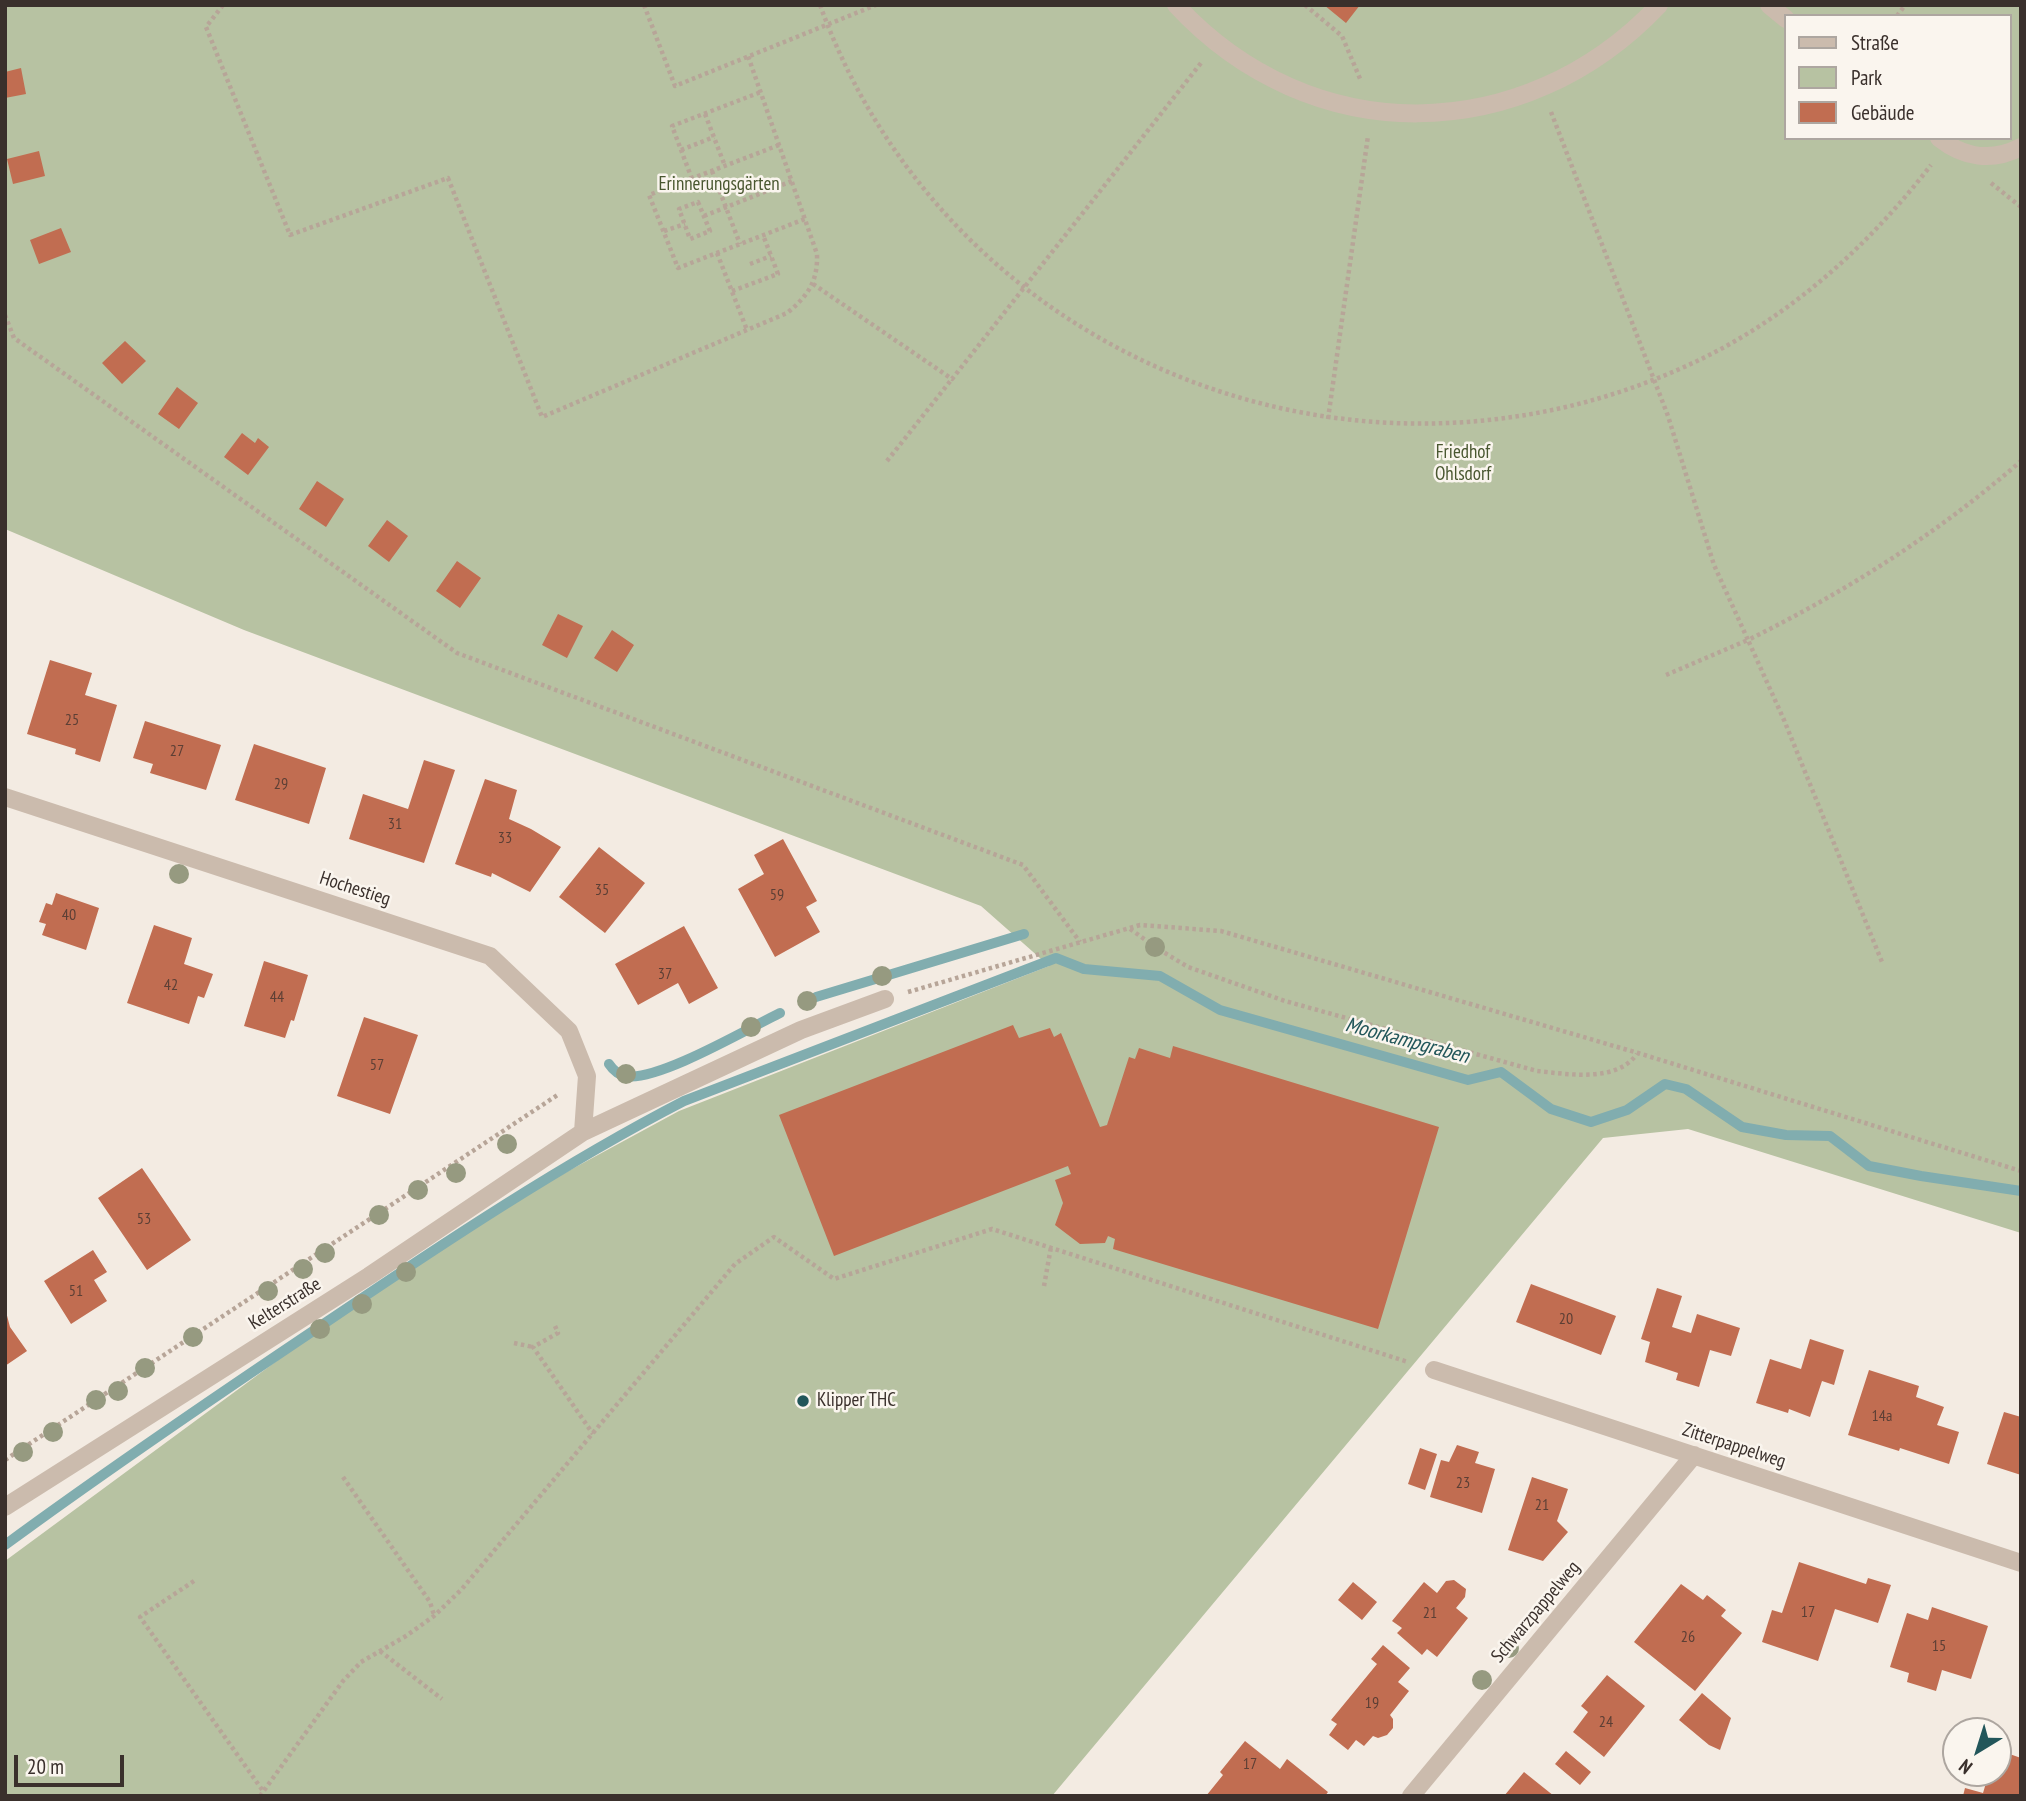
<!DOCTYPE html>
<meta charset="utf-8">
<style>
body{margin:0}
#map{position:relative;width:2026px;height:1801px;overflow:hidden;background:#f3ebe2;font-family:"PT Sans Narrow",sans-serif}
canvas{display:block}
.frame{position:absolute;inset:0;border:7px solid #3a302c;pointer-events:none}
.legend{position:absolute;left:1784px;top:14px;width:228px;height:126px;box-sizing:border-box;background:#faf5ee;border:2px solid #ada6a0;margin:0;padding:9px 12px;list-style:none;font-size:21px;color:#3a302c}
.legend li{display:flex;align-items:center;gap:14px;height:35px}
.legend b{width:35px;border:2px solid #ada6a0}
.north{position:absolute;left:1942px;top:1717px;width:70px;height:70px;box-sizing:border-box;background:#faf5ee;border:2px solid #ada6a0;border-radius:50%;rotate:218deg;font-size:19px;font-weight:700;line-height:28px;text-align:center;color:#3a302c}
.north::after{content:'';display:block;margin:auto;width:24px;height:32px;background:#22565a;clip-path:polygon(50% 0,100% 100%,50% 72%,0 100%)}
.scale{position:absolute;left:14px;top:1755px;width:110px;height:32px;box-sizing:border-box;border:4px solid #3a302c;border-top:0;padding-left:9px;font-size:21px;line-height:24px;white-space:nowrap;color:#3a302c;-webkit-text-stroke:5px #faf5ee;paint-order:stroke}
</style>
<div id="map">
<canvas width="2026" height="1801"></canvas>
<div class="frame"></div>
<ul class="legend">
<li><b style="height:9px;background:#cbbbad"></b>Straße</li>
<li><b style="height:19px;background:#b7c2a2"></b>Park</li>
<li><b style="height:19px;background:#c16d51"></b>Gebäude</li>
</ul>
<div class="north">N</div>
<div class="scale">20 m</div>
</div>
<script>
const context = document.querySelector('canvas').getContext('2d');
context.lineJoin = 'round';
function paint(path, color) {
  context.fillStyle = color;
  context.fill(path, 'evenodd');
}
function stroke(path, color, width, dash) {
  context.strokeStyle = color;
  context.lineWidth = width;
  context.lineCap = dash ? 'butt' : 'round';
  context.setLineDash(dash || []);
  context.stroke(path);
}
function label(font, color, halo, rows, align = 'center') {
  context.font = font + ' "PT Sans Narrow",sans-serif';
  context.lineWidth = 5;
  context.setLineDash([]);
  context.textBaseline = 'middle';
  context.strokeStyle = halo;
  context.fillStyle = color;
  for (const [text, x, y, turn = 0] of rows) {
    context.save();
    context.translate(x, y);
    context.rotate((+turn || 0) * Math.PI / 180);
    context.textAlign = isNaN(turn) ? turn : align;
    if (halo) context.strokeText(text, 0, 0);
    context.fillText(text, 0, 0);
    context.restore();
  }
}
const green = new Path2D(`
 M5,5H2021V1233L1688,1129L1603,1138L1052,1796H5V1561L441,1240L679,1111L1049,966L981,906L244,630L5,529ZM1786,16H2010V138H1786Z`);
const stream = new Path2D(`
 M816,997L1024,934
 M609,1064C613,1070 619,1075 626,1076C657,1082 749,1028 780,1013
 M5,1545C111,1467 219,1394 328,1321C442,1244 562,1164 684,1101L1056,958L1084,969L1160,976L1220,1010L1468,1080L1501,1072L1551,1109L1591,1122L1627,1110L1665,1084L1686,1089L1742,1127L1786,1135L1830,1136L1869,1166L1921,1176L2021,1191`);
const building = new Path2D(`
 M1324,5H1360L1346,23Z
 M21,68L26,94L5,98V72Z
 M39,151L45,176L13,184L7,159Z
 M61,228L71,252L39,264L30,240Z
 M125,341L146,361L122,384L102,363Z
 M177,387L198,403L179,429L158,414Z
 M242,433L255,443L258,438L269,447L248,475L224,457Z
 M317,481L344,499L326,527L299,509Z
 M387,520L408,536L389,562L368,546Z
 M457,561L481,578L460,608L436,591Z
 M558,614L583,626L567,658L542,645Z
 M612,630L634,645L617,672L594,658Z
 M50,660L92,673L85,695L117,705L100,762L75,754L76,749L27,734Z
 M145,721L221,745L206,790L150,773L153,764L133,758Z
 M254,744L326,768L309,824L235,800Z
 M424,760L455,770L424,863L349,839L363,794L408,809Z
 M485,779L517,790L509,819L531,829L561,847L530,892L492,873L491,877L455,864Z
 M783,839L817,901L806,907L820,932L775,957L738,889L764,874L754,855Z
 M599,847L645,883L605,933L559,897Z
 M56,893L99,908L86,950L42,935L46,924L39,922L46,903L52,905Z
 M154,925L192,938L184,964L213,974L204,998L198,996L189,1024L127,1003Z
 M684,926L718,988L689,1004L678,983L638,1005L615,964Z
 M264,961L308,975L294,1021L291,1020L285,1038L244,1026Z
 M364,1017L418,1035L390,1114L337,1096Z
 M1013,1025L1019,1038L1050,1028L1054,1037L1061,1033L1100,1127L1107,1125L1129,1057L1135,1059L1139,1048L1170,1058L1173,1046L1439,1127L1378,1329L1113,1249L1115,1239L1108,1236L1105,1243L1080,1244L1055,1225L1063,1203L1055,1180L1071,1174L1068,1166L834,1256L779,1115Z
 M142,1168L191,1240L147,1270L98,1198Z
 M93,1250L107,1272L94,1280L107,1301L71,1324L44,1281Z
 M1531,1284L1616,1316L1601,1355L1516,1322Z
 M1657,1288L1682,1296L1672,1327L1691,1333L1697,1314L1740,1328L1731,1356L1710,1350L1699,1387L1676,1380L1678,1373L1645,1362L1650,1342L1641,1339Z
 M5,1308L10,1327L27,1351L5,1366Z
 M1810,1339L1844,1350L1834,1385L1822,1381L1810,1417L1789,1409L1788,1413L1756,1403L1770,1359L1801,1369Z
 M1869,1370L1919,1386L1916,1397L1944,1407L1937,1425L1959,1432L1949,1464L1900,1448L1899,1451L1848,1435Z
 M2004,1412L2021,1417V1475L1987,1464Z
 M1457,1445L1479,1452L1475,1463L1495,1469L1482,1513L1430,1497L1441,1460L1449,1462Z
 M1420,1448L1437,1454L1425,1490L1408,1484Z
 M1532,1477L1568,1489L1557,1521L1568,1532L1543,1561L1508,1550Z
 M1799,1562L1866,1584L1868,1578L1891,1585L1878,1623L1835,1609L1818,1661L1762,1642L1772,1610L1782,1613Z
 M1454,1580L1466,1589L1465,1597L1456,1608L1468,1618L1437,1657L1427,1649L1422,1655L1397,1633L1402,1628L1392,1621L1424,1582L1437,1593L1446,1581Z
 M1353,1582L1377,1602L1362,1620L1338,1600Z
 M1681,1584L1703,1600L1707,1595L1726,1610L1721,1616L1742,1633L1695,1691L1634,1642Z
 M1932,1607L1988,1626L1971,1679L1942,1670L1936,1691L1907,1682L1909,1673L1890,1667L1907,1613L1928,1620Z
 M1383,1645L1410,1668L1398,1682L1409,1691L1390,1715L1393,1719V1728L1387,1735L1378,1738L1373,1736L1364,1746L1356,1740L1348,1750L1329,1735L1337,1724L1331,1720L1377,1664L1371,1659Z
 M1607,1675L1645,1706L1604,1757L1573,1732L1588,1712L1581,1706Z
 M1702,1693L1731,1718L1720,1750L1709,1745L1679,1720Z
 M1245,1741L1280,1769L1287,1759L1328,1792L1325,1796H1206L1223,1775L1220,1772Z
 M1998,1750L2021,1758V1796H1963L1965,1788L1983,1793L1989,1773H1998Z
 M1566,1751L1591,1772L1580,1785L1555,1764Z
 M1524,1772L1554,1796H1504Z`);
const path = new Path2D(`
 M223,5L206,27L290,235L448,178L542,417L787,313C808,296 818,281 817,254L748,56
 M644,5L675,86L876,5
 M820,5C952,369 1377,529 1719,350C1803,305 1873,240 1931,165
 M1305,5L1342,36L1361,81
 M1897,16L1905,5
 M1551,112L1668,416L1714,565L1748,640C1847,591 1937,534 2021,461
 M705,114L725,166
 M779,145L649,195L678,268L805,219
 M681,150L714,137
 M712,171L740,244
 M692,179L672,126L761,92
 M1991,183L2021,207
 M698,202L710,231L690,239L679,209Z
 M704,216L792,181
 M664,231L685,224
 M717,253L747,330
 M750,264L771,256
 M813,284L952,379L1201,63
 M732,291L778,274L763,235
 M5,315L14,338L457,653L1023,865L1080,942
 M1328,419L1368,136
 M887,461L952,379
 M1666,675L1748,640L1784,720L1882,962
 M1130,929L1160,950L1188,967L1285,1001L1537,1071C1568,1074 1616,1083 1637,1054
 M908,992L1140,925L1221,931L1638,1053L2021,1171
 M1044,1286L1051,1247
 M555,1326L558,1333L533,1347L593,1434
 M514,1343L533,1347
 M5,1460L559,1094
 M343,1477L430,1602L434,1615
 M194,1581L140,1617L263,1791
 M380,1651L442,1699
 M260,1796L343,1681L361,1662L406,1636L434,1616L461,1590L735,1264L774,1237L834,1279L992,1229L1408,1362`);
const minor = new Path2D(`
 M1176,5C1311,151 1524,148 1659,5
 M1769,5L1786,19
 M1939,138C1964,158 1992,162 2021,147
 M5,797L490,956L569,1031L587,1076L583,1132
 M1434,1370L2021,1563
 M5,1507L369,1276L583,1132L801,1030L885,999
 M1411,1796L1694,1455`);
const trees = [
 [179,874],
 [1155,947],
 [882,976],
 [807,1001],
 [751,1027],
 [626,1074],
 [507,1144],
 [456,1173],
 [418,1190],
 [379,1215],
 [325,1253],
 [303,1269],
 [406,1272],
 [268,1291],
 [362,1304],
 [320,1329],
 [193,1337],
 [145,1368],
 [118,1391],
 [96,1400],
 [53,1432],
 [23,1452],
 [1509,1648],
 [1482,1680]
];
const markers = [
 [803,1401,7,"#22565a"]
];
const numberNames = [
 ["25",72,720],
 ["27",177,751],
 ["29",281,784],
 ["31",395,824],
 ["33",505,838],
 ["35",602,890],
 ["59",777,895],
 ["40",69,915],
 ["37",665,974],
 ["42",171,985],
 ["44",277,997],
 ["57",377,1065],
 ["53",144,1219],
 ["51",76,1291],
 ["20",1566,1319],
 ["14a",1882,1416],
 ["23",1463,1483],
 ["21",1542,1505],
 ["17",1808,1612],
 ["21",1430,1613],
 ["26",1688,1637],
 ["15",1939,1646],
 ["19",1372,1703],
 ["24",1606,1722],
 ["17",1250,1764]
];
const parkNames = [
 ["Erinnerungsgärten",719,185],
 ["Friedhof",1463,453],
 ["Ohlsdorf",1463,475]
];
const streetNames = [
 ["Hochestieg",355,889,18],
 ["Kelterstraße",285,1304,-32],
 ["Zitterpappelweg",1734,1446,18],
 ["Schwarzpappelweg",1536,1612,-50]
];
const poiNames = [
 ["Klipper THC",817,1401]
];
const waterNames = [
 ["Moorkampgraben",1407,1041,15]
];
paint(green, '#b7c2a2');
stroke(stream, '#81adaf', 10);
paint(building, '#c16d51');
stroke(path, '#b7a598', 4.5, [3.5, 3.5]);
stroke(minor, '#cbbbad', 18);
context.fillStyle = '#969a80';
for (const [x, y] of trees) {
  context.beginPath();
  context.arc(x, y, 10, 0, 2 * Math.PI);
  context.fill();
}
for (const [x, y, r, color] of markers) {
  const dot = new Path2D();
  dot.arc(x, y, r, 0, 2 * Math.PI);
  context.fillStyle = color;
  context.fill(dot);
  stroke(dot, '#faf5ee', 2.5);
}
label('16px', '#5c3f35', null, numberNames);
label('19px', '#495730', '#faf5ee', parkNames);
label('19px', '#3a302c', '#faf5ee', streetNames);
label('19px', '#3a302c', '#faf5ee', poiNames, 'left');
label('italic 21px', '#22565a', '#faf5ee', waterNames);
</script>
